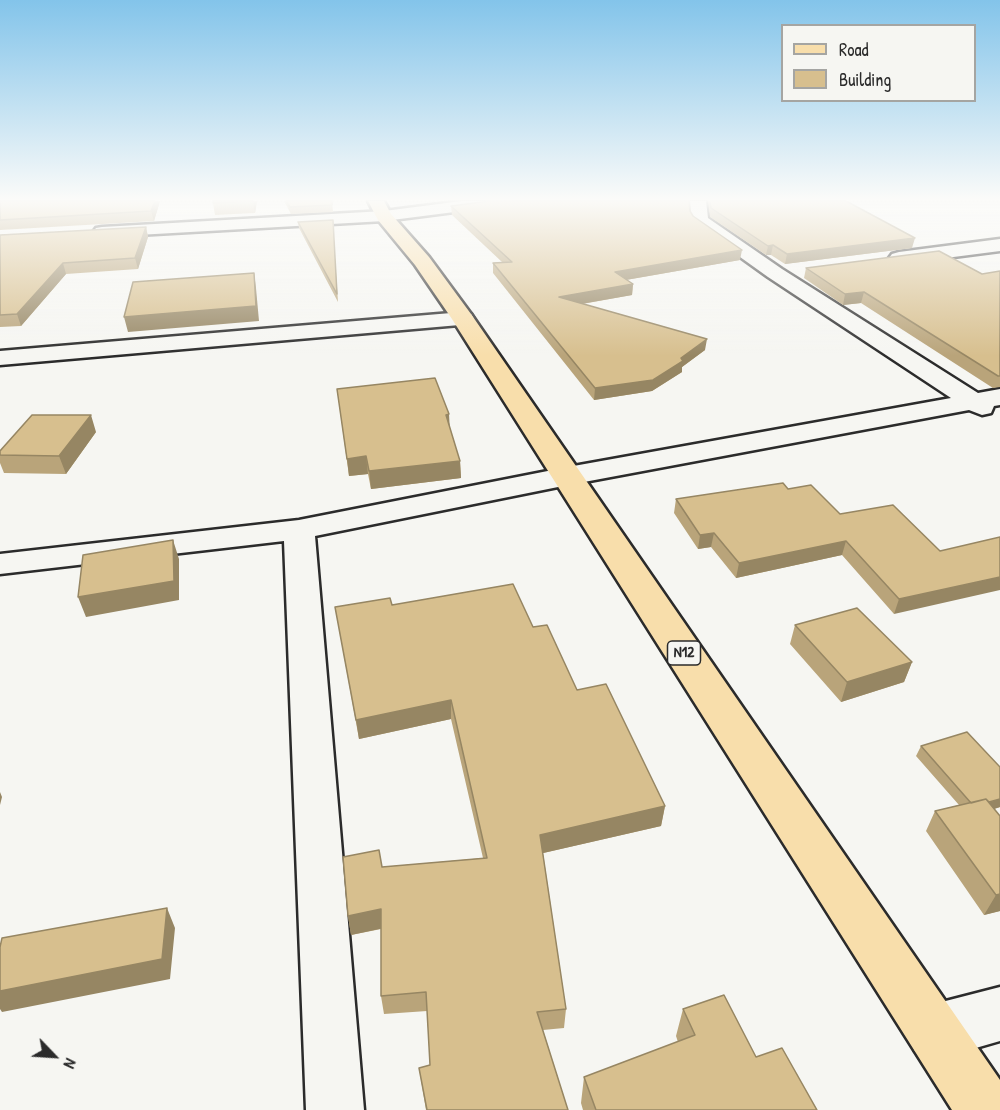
<!DOCTYPE html>
<style>
body{margin:0}
#map{position:relative;width:1000px;height:1110px;overflow:hidden;background:#f6f6f2;font-family:"Patrick Hand",sans-serif}
canvas{display:block}
.legend{position:absolute;left:781px;top:24px;width:195px;height:78px;box-sizing:border-box;background:#f6f6f2;border:2px solid #a5a5a2;margin:0;padding:8px 10px;list-style:none;font-size:18px;color:#2b2b2b}
.legend li{display:flex;align-items:center;gap:12px;height:30px}
.legend b{width:30px;border:2px solid #a5a5a2}
.north{position:absolute;left:24px;top:1026px;width:60px;height:60px;-webkit-text-stroke:4px #f6f6f2;paint-order:stroke;rotate:115deg;font-size:16px;font-weight:700;line-height:24px;text-align:center;color:#2b2b2b}
.north::after{content:'';display:block;margin:auto;width:21px;height:27px;background:#2b2b2b;clip-path:polygon(50% 0,100% 100%,50% 72%,0 100%)}
</style>
<div id="map">
<canvas width="1000" height="1110"></canvas>
<ul class="legend">
<li><b style="height:8px;background:#f8deab"></b>Road</li>
<li><b style="height:16px;background:#d7bf8e"></b>Building</li>
</ul>
<div class="north">N</div>
</div>
<script>
const context = document.querySelector('canvas').getContext('2d');
context.lineJoin = 'round';
function stroke(path, color, width, dash) {
  context.strokeStyle = color;
  context.lineWidth = width;
  context.lineCap = dash ? 'butt' : 'round';
  context.setLineDash(dash || []);
  context.stroke(path);
}
function paint(path, color) {
  context.fillStyle = color;
  context.fill(path, 'evenodd');
}
function label(font, color, halo, rows, align = 'center') {
  context.font = font + ' "Patrick Hand",sans-serif';
  context.lineWidth = 4.5;
  context.setLineDash([]);
  context.textBaseline = 'middle';
  context.strokeStyle = halo;
  context.fillStyle = color;
  for (const [text, x, y, turn = 0] of rows) {
    context.save();
    context.translate(x, y);
    context.rotate((+turn || 0) * Math.PI / 180);
    context.textAlign = isNaN(turn) ? turn : align;
    if (halo) context.strokeText(text, 0, 0);
    context.fillText(text, 0, 0);
    context.restore();
  }
}
const minor = new Path2D(`
 M462,201H509L501,206L384,221L102,237L96,236L93,232L96,228L102,227L384,211Z
 M690,201H706L708,218L782,269L978,393L1000,389V405L994,406L991,413L982,415L969,410L568,485L315,536L364,1110H306L284,541L0,574V554L299,520L568,467L951,398L768,277L694,224L691,220Z
 M1000,239V251L899,264L892,262L889,258L892,254L899,252Z
 M463,312L471,314L474,319L471,324L0,365V351Z
 M1000,987V1041L934,1060L915,1051L906,1032L915,1013L934,1004Z`);
const major = new Path2D(`
 M368,201H384L391,214L429,257L471,314L1000,1080V1110H952L452,319L415,265L378,220Z`);
const wall = new Path2D(`
 M0,201H160L154,221L0,230Z
 M257,201L255,213L215,215L213,203Z
 M284,201H332L333,212L291,214Z
 M708,201H846L912,248L785,264L771,255H766L710,217Z
 M451,206L690,211L693,216L740,260L626,280L633,284L632,295L582,304L705,350L682,367V372L652,391L594,400L493,273V263L502,262L452,215Z
 M298,222L333,226L338,302L299,228Z
 M146,227L148,237L138,269L66,274L21,326L0,327V235Z
 M806,268L982,274L1000,271V387L993,388L861,303L843,305L804,278Z
 M337,389L450,428L460,461L461,478L371,489L368,474L349,476Z
 M96,432L66,474L4,473L0,463V451Z
 M788,489L840,514L940,551L894,614L842,555L736,578L711,547L698,549L674,513L676,499Z
 M392,605L533,627L577,690L665,806L661,826L543,853L566,1009L564,1028L543,1030L568,1110H426L419,1068L430,1065L427,1011L384,1014L381,996V929L351,935L348,916L382,867L483,858L451,719L359,739L335,607Z
 M795,625L912,662L904,682L841,702L790,644Z
 M921,746L1000,767V807L994,809L1000,911L984,915L926,831L935,811L959,805L916,756Z
 M683,1009L756,1057L817,1110H583L581,1103L584,1077L678,1042L676,1036Z`);
const shadedWall = new Path2D(`
 M155,201H160L154,221L151,211Z
 M253,201H257L255,213Z
 M146,227L148,237L138,269L135,258Z
 M915,238L912,248L785,264L787,254Z
 M773,245L771,255H766L768,246Z
 M742,250L740,260L614,282L615,272Z
 M63,263L66,274L21,326L17,314Z
 M254,273L256,288L259,321L128,332L124,317Z
 M633,284L632,295L558,308L559,297Z
 M864,292L861,303L843,305L845,294Z
 M707,339L705,350L682,367V372L652,391L594,400L595,388L681,358Z
 M449,414L450,432L446,415Z
 M91,415L96,432L66,474L59,456Z
 M366,456L368,474L349,476L347,459Z
 M460,461L461,478L371,489L369,471Z
 M714,533L711,547L698,549L700,535Z
 M173,540L179,559V600L86,617L78,597Z
 M846,541L842,555L736,578L739,563Z
 M1000,577V590L894,614L899,599Z
 M912,662L904,682L841,702L847,682Z
 M451,700V719L359,739L356,720Z
 M0,792L2,797L0,805Z
 M1000,799V807L969,817L975,807Z
 M665,806L661,826L539,854L540,835Z
 M1000,894V911L984,915L996,895Z
 M167,908L175,928L170,979L2,1012L0,1009V991Z
 M381,909L384,928L351,935L348,916Z`);
const building = new Path2D(`
 M0,201H155L151,211L0,220Z
 M213,201H253L213,203Z
 M286,201H332V205L290,207Z
 M489,201H689L690,211L693,216L742,250L615,272L633,284L559,297L707,339L681,358L683,361L653,380L595,388L493,263L512,262L451,206Z
 M710,201H846L915,238L787,254L773,245L768,246L711,208Z
 M333,220L337,294L298,222Z
 M146,227L135,258L63,263L17,314L0,315V235Z
 M939,251L982,274L1000,271V376H998L864,292L845,294L806,268Z
 M254,273L256,306L124,317L133,282Z
 M435,378L449,414L446,415L460,461L369,471L366,456L347,459L337,389Z
 M32,415H91L59,456L0,455V451Z
 M783,483L788,489L811,485L840,514L893,505L940,551L1000,537V577L899,599L846,541L739,563L714,533L700,535L676,499Z
 M173,540L174,581L78,597L83,555Z
 M513,584L533,627L547,625L577,690L606,684L665,806L540,835L566,1009L537,1012L568,1110H427L419,1068L430,1065L426,992L381,996V909L348,916L343,857L379,850L382,867L487,858L451,700L356,720L335,607L390,598L392,605Z
 M857,608L912,662L847,682L795,625Z
 M967,732L1000,767V799L989,802L986,799L971,803L921,746Z
 M986,799L1000,816V894L996,895L935,811Z
 M167,908L162,959L0,991V947L2,938Z
 M724,995L756,1057L782,1048L817,1110H596L584,1077L695,1035L683,1009Z`);
const shields = [
 [684,653,33]
];
const shieldNames = [
 ["N12",684,653]
];
stroke(minor, '#2b2b2b', 5);
stroke(major, '#2b2b2b', 5);
paint(minor, '#f6f6f2');
paint(major, '#f8deab');
paint(wall, '#b9a47a');
paint(shadedWall, '#968663');
paint(building, '#d7bf8e');
stroke(building, '#968663', 1.5);
const sky = context.createLinearGradient(0, 0, 0, 356);
sky.addColorStop(0, '#83c4ea');
sky.addColorStop(0.56, '#fbfbf9');
sky.addColorStop(1, '#fbfbf900');
context.fillStyle = sky;
context.fillRect(0, 0, 1000, 356);
for (const [x, y, w] of shields) {
  const box = new Path2D();
  box.roundRect(x - w / 2, y - 12, w, 24, 4.5);
  context.fillStyle = '#f6f6f2';
  context.fill(box);
  stroke(box, '#2b2b2b', 1.5);
}
label('bold 15px', '#2b2b2b', null, shieldNames);
</script>
